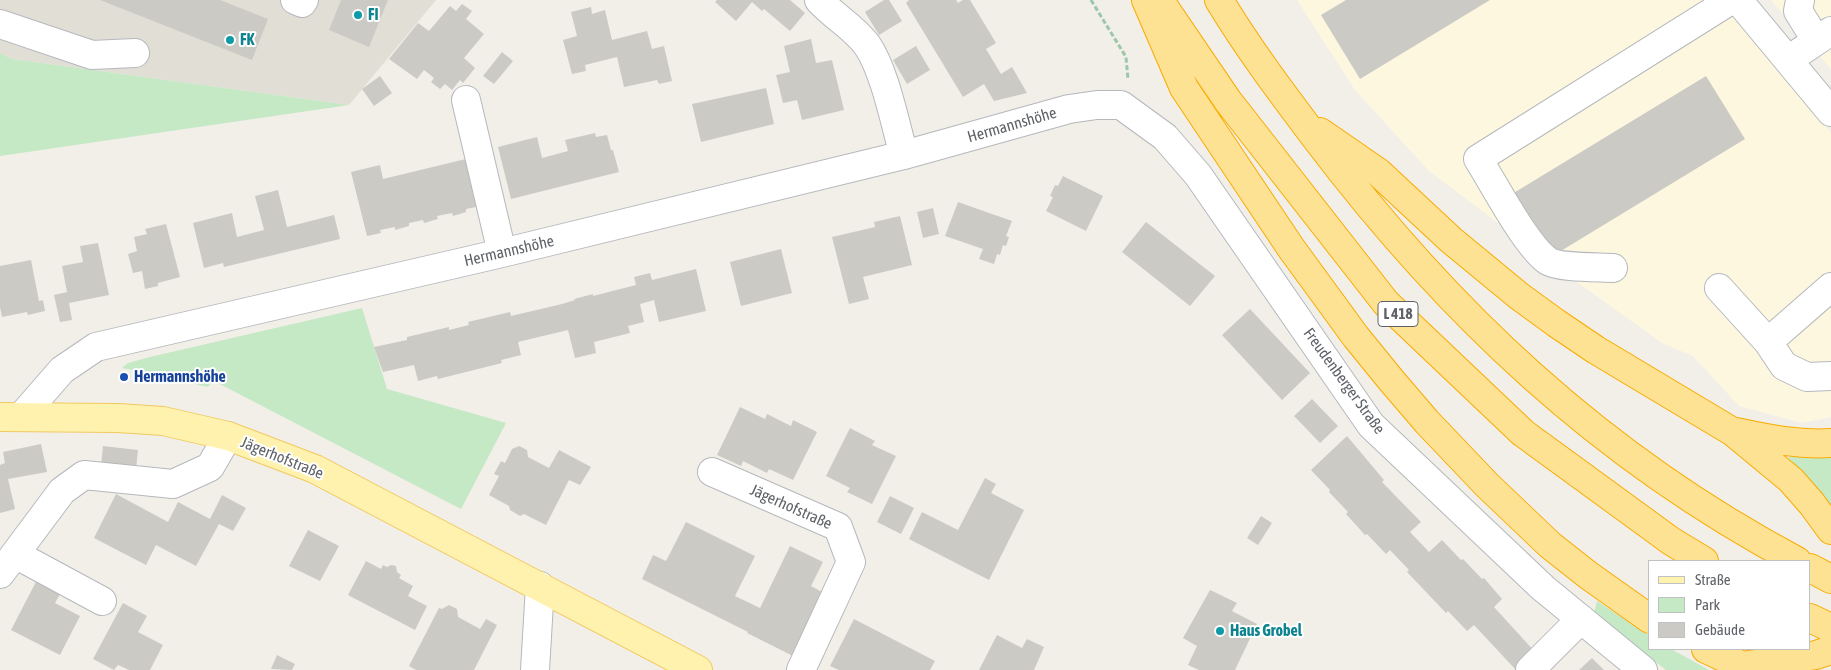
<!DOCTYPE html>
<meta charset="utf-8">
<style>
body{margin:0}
#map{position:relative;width:1831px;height:670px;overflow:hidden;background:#f1efe8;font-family:"Asap Condensed",sans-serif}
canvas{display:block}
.legend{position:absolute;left:1648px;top:560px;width:162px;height:90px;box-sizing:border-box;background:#fff;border:1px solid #bfc1c3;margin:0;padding:6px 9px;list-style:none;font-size:15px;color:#5f6368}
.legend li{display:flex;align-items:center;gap:10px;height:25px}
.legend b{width:25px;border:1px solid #bfc1c3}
</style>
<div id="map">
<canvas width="1831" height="670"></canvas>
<ul class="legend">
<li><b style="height:6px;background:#fff2af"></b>Straße</li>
<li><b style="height:14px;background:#c5e8c5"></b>Park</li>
<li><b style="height:14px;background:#cccac5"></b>Gebäude</li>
</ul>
</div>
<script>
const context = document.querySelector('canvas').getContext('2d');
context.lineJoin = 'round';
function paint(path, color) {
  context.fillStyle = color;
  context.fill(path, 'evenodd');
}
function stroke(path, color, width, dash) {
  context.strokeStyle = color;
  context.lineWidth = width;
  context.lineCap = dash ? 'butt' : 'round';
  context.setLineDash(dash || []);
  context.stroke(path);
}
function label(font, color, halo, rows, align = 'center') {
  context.font = font + ' "Asap Condensed",sans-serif';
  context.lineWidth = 4;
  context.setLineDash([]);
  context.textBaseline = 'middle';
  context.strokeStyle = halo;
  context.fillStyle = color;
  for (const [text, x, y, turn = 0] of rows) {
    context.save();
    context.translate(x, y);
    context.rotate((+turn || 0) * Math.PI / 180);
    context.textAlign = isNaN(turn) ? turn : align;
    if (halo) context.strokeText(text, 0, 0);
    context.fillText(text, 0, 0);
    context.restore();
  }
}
const commercial = new Path2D(`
 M1297,0H1720L1831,133V417L1802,423L1739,406L1693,356L1662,343L1567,275L1429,171L1355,90Z
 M1771,0H1831V69Z`);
const education = new Path2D(`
 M0,0H436L349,105L12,59L0,53Z`);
const green = new Path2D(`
 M0,53L12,59L349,105L0,156Z
 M362,308L387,389L506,423L461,509L214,381L207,387L169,377L122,368L128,363L150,357Z
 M1831,455V505L1788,457Z
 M1597,601L1650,636V649H1671L1709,670H1666L1594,613Z`);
const building = new Path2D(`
 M100,0H220L268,19L252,60Z
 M341,0H388L369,47L329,30Z
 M717,0H790L805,13L790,31L764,9L762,11L752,2L736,21L715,2Z
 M884,0H889L902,21L879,35L865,12Z
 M909,0H956L958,3L963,0H970L996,43L986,49L1001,74L1012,67L1027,93L994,101L984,84L963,97L906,3Z
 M1346,0H1490L1360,79L1321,15Z
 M462,4L472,11L466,19L484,34L464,58L475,68L463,83L460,80L452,90L445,84L440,89L431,82L434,78L424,70L417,79L389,59L418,23L429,31L450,6L456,11Z
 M591,7L592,14L605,10L612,40L647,31L652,49L664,46L672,81L659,84L657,80L624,87L617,57L585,65L586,71L572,74L563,40L577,36L571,12Z
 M811,39L816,63L832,60L844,110L802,120L797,100L783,103L776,75L790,72L784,46Z
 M916,46L930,70L907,84L893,60Z
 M502,52L513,61L494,84L483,76Z
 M380,76L392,93L374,106L362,89Z
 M1706,76L1745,139L1551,257L1512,194Z
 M766,88L774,124L701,142L692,104Z
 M595,133L596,137L607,135L611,150H613L619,172L511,199L498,147L537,137L542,158L568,151L565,140Z
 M470,158L481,206L466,209V212L453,216L452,213L437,216L438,219L424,223L423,220L409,223V226L395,230V227L380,230L381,233L367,236L351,172L380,165L383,179Z
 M1063,176L1103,196L1086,231L1046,211L1053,197L1050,196L1055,185L1058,186Z
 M278,190L287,227L334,215L340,239L224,267L223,263L204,268L193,223L232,213L237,237L264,230L255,196Z
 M958,202L1012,221L1006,236L1009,237L1006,246L1003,245L1000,255L997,254L994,264L979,259L983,249L945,236Z
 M933,208L939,234L923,238L917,212Z
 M900,216L912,265L863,277L869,299L849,304L832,237L875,227L874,222Z
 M1146,222L1215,276L1190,306L1122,252Z
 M166,224L180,277L158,283V286L145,289L142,271L133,273L128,254L137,251L134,237L147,234L145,229Z
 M98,243L109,295L69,303L72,320L60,322L54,295L67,292L62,266L83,262L80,246Z
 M781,249L792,293L741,306L730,262Z
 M31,260L39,301L43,300L45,311L28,315L27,312L2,317L0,307V266Z
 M696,269L706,311L659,322L654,300L640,304L644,322L628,326L630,333L594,342L596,353L575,358L568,330L518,342L521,355L501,360L502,363L438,379L437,376L418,381L414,365L383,372L374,347L407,340V337L449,327V330L469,325L468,322L510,312L511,316L562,304L575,300L574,299L593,294V296L636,285L634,277L650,273L652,280Z
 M1250,309L1310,373L1282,400L1222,335Z
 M1312,399L1338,426L1320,443L1294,416Z
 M740,407L765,419L767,414L791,426L793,420L817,432L793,480L769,469L767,473L743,461L741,466L717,455Z
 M850,428L875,441L872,445L896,456L872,504L847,492L850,488L826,476Z
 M1347,436L1384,480L1382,482L1421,522L1410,532L1429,552L1442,540L1461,560L1463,559L1482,579L1484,578L1502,599L1494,607L1536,653L1518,670H1516L1474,625L1467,631L1448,611L1446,613L1407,572L1409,570L1390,550L1386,554L1367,534L1365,535L1346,514L1348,512L1329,492L1330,490L1311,470Z
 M41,444L47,472L8,479L15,509L0,513V465L5,463L3,452Z
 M103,446L138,450L136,470L101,466Z
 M519,446L527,450L528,457L549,468L559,450L591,467L580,485L569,480L546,525L524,514L520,516L510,510L509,506L489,495L499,476L494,474L501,461L505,463L512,449Z
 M985,478L996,484L991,493L1024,510L989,580L909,539L922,512L958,530Z
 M116,494L168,522L178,502L210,519L222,495L246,508L233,531L219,524L196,566L156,545L146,565L94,538Z
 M890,496L914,508L901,534L877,522Z
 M1261,516L1272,523L1258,545L1247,538Z
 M686,522L755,556L735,596L760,608L790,546L823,562L811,586L824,593L793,656L747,633L748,632L642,579L653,555L666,561Z
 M308,530L339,546L320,581L289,566Z
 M366,561L381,569L383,565L387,567L391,565L396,566L397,572L401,575L399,578L413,586L408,596L427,606L415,630L348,595Z
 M40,574L64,587L55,603L80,616L60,655L11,630Z
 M1210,590L1237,603L1232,611L1257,624L1235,670H1199L1188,665L1197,646L1183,638Z
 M123,603L147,616L138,632L163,645L150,670H129L118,665L114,670L93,659Z
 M449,605L457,609L458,617L480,629L486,619L497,625L474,670H416L409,666L439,608L442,609Z
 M854,619L935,661L930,670H839L830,666Z
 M997,635L1022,648L1027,639L1044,647L1034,670H979Z
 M277,655L295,664L292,670L271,669Z
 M1592,658L1604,670H1579Z`);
const path = new Path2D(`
 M1091,0L1126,57L1128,79`);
const minor = new Path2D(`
 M295,0L302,3L304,0
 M819,0C833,16 854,27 867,45C885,71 895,124 904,155
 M1738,0L1831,112
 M1800,0L1798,11L1816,40
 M0,24L92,55L135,53
 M1788,60L1831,31
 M466,100L502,253
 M1613,268C1599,267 1559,268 1548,261C1526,246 1494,184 1478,159L1731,0
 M1831,287L1768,342L1784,366L1807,377L1831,376
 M1719,288L1768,342
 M22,416L62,370L96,347L502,253L904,155L1069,109L1097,105H1121L1165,137L1198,175L1371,425L1543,588L1643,670
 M712,472L838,527L851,562L801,670
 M15,554L102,601
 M0,574L62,491L84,475L173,484L210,467L228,436
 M535,670L540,586
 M1530,670L1581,619`);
const major = new Path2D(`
 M0,417L118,418L163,421L228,436L315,469L698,670`);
const highway = new Path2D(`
 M1146,0L1184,88L1291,248L1356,337L1391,380L1427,422L1487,485L1550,545L1588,575L1650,619
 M1219,0C1248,48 1281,92 1315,137C1448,313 1601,457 1797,561
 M1160,1L1228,101L1386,303L1523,433L1671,541L1704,561
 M1320,132L1378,172L1451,240L1519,296L1556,323L1596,350L1733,432L1791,480L1812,504L1831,530
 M1736,432C1768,439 1799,445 1831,443
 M1810,568L1831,579
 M1810,618L1831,628
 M1706,649L1751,670
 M1742,666L1816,655L1831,650`);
const markers = [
 [358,15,5,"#0f9aa8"],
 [230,40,5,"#0f9aa8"],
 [124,377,5,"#1a4fb4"],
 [1220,631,5,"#0f9aa8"]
];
const shields = [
 [1398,314,40]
];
const shieldNames = [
 ["L 418",1398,314]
];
const cultureNames = [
 ["FI",368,15],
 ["FK",240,40],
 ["Haus Grobel",1230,631]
];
const streetNames = [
 ["Hermannshöhe",1012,125,-16],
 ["Hermannshöhe",509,251,-13],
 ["Freudenberger Straße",1344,381,54],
 ["Jägerhofstraße",282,458,22],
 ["Jägerhofstraße",791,507,24]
];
const transitNames = [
 ["Hermannshöhe",134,377]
];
paint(commercial, '#fef7e0');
paint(education, '#e1ded6');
paint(green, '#c5e8c5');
paint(building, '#cccac5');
stroke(minor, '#b5b8bc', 30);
stroke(major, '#f2c960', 30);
stroke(highway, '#f9ab00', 30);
stroke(path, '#9cc7a9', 3, [5, 2.5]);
stroke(minor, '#fff', 28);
stroke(major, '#fff2af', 28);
stroke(highway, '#fde293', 28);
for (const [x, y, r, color] of markers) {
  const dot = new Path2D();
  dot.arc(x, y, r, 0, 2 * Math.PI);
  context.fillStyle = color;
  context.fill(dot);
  stroke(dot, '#fff', 2);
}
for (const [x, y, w] of shields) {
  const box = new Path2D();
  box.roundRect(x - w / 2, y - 12.5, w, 25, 4);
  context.fillStyle = '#fff';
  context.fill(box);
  stroke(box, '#5f6368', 1);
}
label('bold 15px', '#5f6368', null, shieldNames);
label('bold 16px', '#0d838f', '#fff', cultureNames, 'left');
label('16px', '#5f6368', '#fff', streetNames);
label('bold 16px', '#164399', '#fff', transitNames, 'left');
</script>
